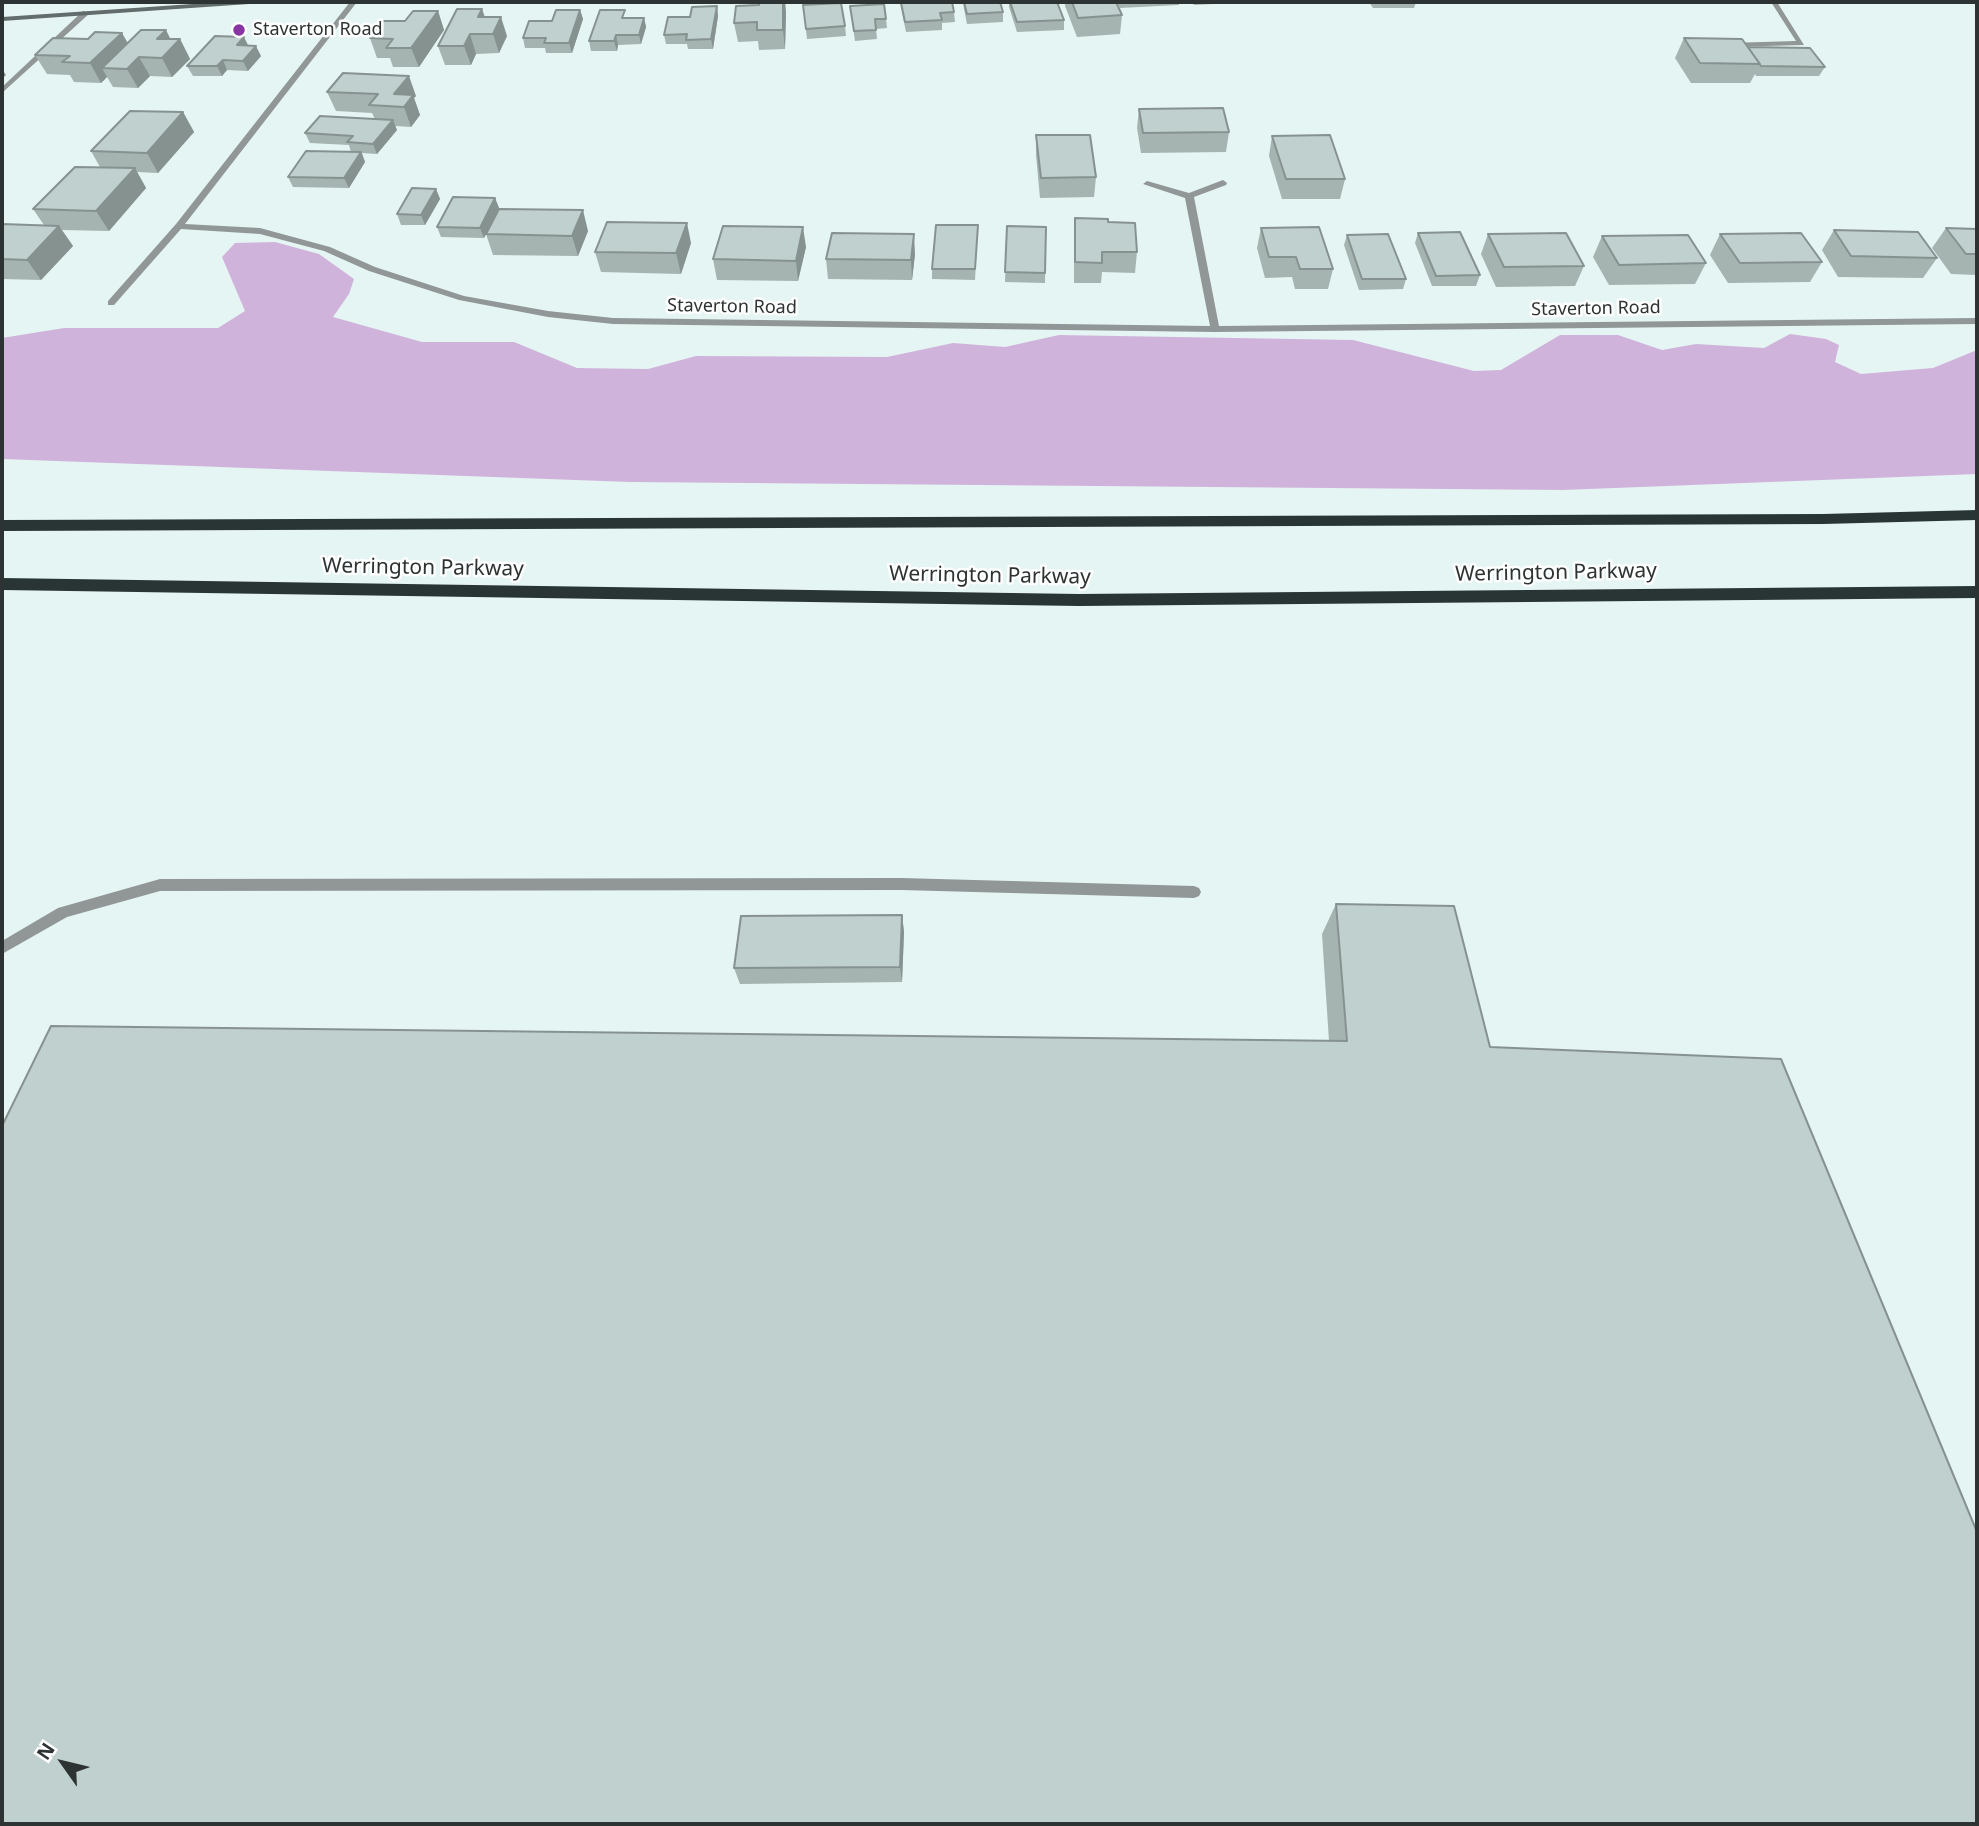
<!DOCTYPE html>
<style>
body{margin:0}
#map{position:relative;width:1979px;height:1826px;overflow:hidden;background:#e5f5f3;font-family:"Noto Sans",sans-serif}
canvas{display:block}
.frame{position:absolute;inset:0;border:4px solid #2d3333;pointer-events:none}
.north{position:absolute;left:28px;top:1728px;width:70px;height:70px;-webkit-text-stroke:5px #fefefe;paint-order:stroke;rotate:304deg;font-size:19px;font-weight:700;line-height:28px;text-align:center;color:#2d3333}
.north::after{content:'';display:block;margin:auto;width:24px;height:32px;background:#2d3333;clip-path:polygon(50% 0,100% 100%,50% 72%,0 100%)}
</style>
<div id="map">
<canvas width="1979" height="1826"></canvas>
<div class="frame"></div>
<div class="north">N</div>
</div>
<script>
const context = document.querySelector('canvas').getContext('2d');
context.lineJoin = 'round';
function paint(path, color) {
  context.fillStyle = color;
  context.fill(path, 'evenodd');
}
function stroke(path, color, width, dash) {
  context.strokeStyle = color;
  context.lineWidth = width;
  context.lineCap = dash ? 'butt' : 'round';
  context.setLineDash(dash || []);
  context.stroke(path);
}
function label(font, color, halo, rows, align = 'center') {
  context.font = font + ' "Noto Sans",sans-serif';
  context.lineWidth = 5;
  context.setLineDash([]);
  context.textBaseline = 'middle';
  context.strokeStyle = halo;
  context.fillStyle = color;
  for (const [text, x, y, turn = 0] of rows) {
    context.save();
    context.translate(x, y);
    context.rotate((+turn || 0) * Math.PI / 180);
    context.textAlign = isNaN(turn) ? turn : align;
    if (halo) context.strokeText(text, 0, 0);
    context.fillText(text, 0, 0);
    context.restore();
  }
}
const green = new Path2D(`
 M275,242L319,254L354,279L349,294L333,317L422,342H514L577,368L648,369L696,356L887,357L953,343L1005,347L1059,335L1353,340L1474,371L1501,370L1560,335H1618L1662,350L1696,344L1764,348L1790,334L1826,339L1839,345L1835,362L1861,374L1933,368L1977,350V474L1563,490L630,482L2,459V338L64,328H218L245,311L222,257L235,243Z`);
const lane = new Path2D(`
 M1771,2H1777L1804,45L1726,47L1725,45L1729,43L1796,41Z
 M901,878L1194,886L1199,888L1201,892L1199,896L1194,898L901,890L160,891L67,917L2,954V941L58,908L160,879Z`);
const street = new Path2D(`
 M350,2H357L185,224L260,228L330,247L375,267L464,296L548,311L613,318L1210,326L1185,198L1143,184L1147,181L1189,193L1223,180L1227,183L1226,185L1194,197L1219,326L1977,318V324L1215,332L613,324L548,317L459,300L369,271L324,251L260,234L181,229L114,305H108V301L176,224Z
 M83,11L90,13L2,93V87Z`);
const secondary = new Path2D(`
 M222,2H253L249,4L2,21V17Z`);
const highway = new Path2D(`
 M1977,510V520L1823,524L2,531V520L1823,514Z
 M2,578L1079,594L1977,586V598L1079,606L2,590Z`);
const wall = new Path2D(`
 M759,2H785L786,13L785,49L759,50L758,41L738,42L734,23L759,5Z
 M963,2H1000L1003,12V22L967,24L964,9Z
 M1009,2H1057L1064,20V30L1017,32L1009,7Z
 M1065,2H1116L1122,15L1120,34L1077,37L1065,6Z
 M1117,2H1179V5L1120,8Z
 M1192,2H1254L1194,5Z
 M1369,2H1416L1414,8H1373Z
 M901,3L954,12L955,22L942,23V30L906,32L902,12Z
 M803,5L845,26L846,36L807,39Z
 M717,6L718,16L713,49H688L687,44H666L664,35L690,17Z
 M850,6L886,19L887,28L876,29L877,39L855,41Z
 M482,9L485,17L507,36L499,53L476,54L471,65H445L438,46Z
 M580,10L583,19L572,53H546L545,48H525L523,38L552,21Z
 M438,11L444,30L419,67H393L390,58H377L370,38L405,21Z
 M626,18H644L646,27L641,44L618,45L617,51H591L589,41Z
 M1684,38L1748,48L1825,67L1819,76H1756L1755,74L1750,83H1691L1675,58Z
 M170,39H180L190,59L172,77L150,76L138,88L113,87L107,77L101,83L74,82L70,75L47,74L35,55L128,43Z
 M248,45L261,56L248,71L227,70L222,76H193L187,66Z
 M327,92L416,96L414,98L420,115L411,127L395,126L397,130L377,154L362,153L365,162L349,188L293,187L288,177L351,152L349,145L310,143L305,133L375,119L372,113L336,111Z
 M1139,109L1229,132L1226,152L1141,153L1137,128Z
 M183,112L194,132L158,173L137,172L146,188L109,231L62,230L73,246L41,280L2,279V224L44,225L33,209L100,167L91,151Z
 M1036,135L1096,177L1094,197L1040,198L1036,155Z
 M1272,136L1345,179L1340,199H1282L1269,156Z
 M436,189L440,199L425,225H401L397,214Z
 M495,198L499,208L484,238L441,237L437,227Z
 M1075,218L1108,222L1137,252L1135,273L1102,272L1101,283H1074V239Z
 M978,225L975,280L932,279V269Z
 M1007,226L1046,227L1045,283L1005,282Z
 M1261,228L1333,269L1328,289H1295L1292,277L1265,278L1257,248Z
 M1946,228L1977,229V275L1951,274L1932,248Z
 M1834,230L1937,258L1923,278L1838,277L1822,250Z
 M588,231L578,256L493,255L486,234Z
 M1418,233L1480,275L1476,286H1432L1415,243Z
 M1488,234L1584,266L1575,286L1496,287L1481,254Z
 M1720,234L1822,262L1810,282L1728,283L1710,255Z
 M1347,235L1406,279L1403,289L1359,290L1344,245Z
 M1602,236L1706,263L1695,284L1609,285L1593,257Z
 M691,243L681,274L601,272L595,252Z
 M806,247L798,281L717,280L713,259Z
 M915,254L912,280L828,279L826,259Z
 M1336,904L1490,1047L1329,1041L1322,934Z
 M902,915L904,932L902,982L740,984L734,968Z`);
const shadedWall = new Path2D(`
 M783,2H785L786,13L785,49L783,30Z
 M717,6L718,16L713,49L711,39Z
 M482,9L488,28L478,17Z
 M580,10L583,19L572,53L569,43Z
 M438,11L444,30L419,67L411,48Z
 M501,17L507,36L499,53L493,34Z
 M644,18L646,27L641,44L639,35Z
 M166,30L174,46L180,39L190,59L172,77L162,58L157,39Z
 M122,33L133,52L102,68L107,77L101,83L90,63Z
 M470,34L476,54L471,65L464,46Z
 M616,35L618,45L617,51L614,41Z
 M244,37L249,47L237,45Z
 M256,46L261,56L248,71L243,61Z
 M139,57L150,76L138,88L127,69Z
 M223,60L227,70L222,76L217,66Z
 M2,69L6,75L2,79Z
 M409,76L416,96L414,98L420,115L411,127L404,107L394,94Z
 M183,112L194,132L158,173L147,153Z
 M393,120L397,130L377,154L373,144Z
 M361,152L365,162L349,188L344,178Z
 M135,168L146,188L109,231L96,211Z
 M436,189L440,199L425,225L421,215Z
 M495,198L499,208L484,238L480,228Z
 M583,210L588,231L578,256L572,236Z
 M687,223L691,243L681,274L676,253Z
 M59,226L73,246L41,280L27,260Z
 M803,227L806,247L798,281L796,261Z
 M914,234L915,254L912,280L911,260Z
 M902,915L904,932L902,982L900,967Z`);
const building = new Path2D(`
 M759,2H783V30H757V22L734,23L736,6L759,5Z
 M922,2H952L954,12L940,13L942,20L905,22L901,3Z
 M964,2H1000L1003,12L967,14Z
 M1010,2H1057L1064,20L1017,22Z
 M1072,2H1116L1122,15L1078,18Z
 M841,3L845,26L806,29L803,5Z
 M884,4L886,19H875L876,30L854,31L850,6Z
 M717,6L711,39L686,40L687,34L664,35L668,17H690L692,7Z
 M457,9H482L478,17H501L493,34H470L464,46H438Z
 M556,10H580L569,43H544L546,38H523L529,21H552Z
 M600,10H625L622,18H644L639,35H616L614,41H589Z
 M413,11H438L411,48H386L393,39L370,38L383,21H405Z
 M141,30H166L157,39H180L162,58L139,57L127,69L102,68Z
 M95,32L122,33L90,63L62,62L70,56L35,55L53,38L88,39Z
 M215,36L244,37L237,45L256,46L243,61L223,60L217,66H187Z
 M1684,38L1742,39L1760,64L1700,63Z
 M1748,47L1810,48L1825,67L1761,66Z
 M343,73L409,76L394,94L413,95L404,107L369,105L378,94L327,92Z
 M1223,108L1229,132L1143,133L1139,109Z
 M130,111L183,112L147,153L91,151Z
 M320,116L393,120L373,144L347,142L353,136L305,133Z
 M1036,135H1090L1096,177L1041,178Z
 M1330,135L1345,179H1286L1272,136Z
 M306,151L361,152L344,178L288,177Z
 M75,167L135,168L96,211L33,209Z
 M412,188L436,189L421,215L397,214Z
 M453,197L495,198L480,228L437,227Z
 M499,209L583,210L572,236L486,234Z
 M1075,218L1108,219V222L1135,223L1137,252H1102V263L1075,262Z
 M607,222L687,223L676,253L595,252Z
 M2,224L59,226L27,260L2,259Z
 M936,225H978L975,269H932Z
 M723,226L803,227L796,261L713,259Z
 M1007,226L1046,227L1045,273L1005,272Z
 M1319,227L1333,269H1300L1296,257H1269L1261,228Z
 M1946,228L1977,229V254H1966Z
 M1834,230L1918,232L1937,258L1851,256Z
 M1460,232L1480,275L1436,276L1418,233Z
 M832,233L914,234L911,260L826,259Z
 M1566,233L1584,266L1504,267L1488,234Z
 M1801,233L1822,262L1740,263L1720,234Z
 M1388,234L1406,279H1362L1347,235Z
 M1688,235L1706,263L1619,265L1602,236Z
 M1336,904L1454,906L1490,1047L1781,1059L1977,1532V1824H2V1126L51,1026L1347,1041Z
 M902,915L900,967L734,968L741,916Z`);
const markers = [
 [239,30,7,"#8835a3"]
];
const farPoinames = [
 ["Staverton Road",253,30]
];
const farStreetnames = [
 ["Staverton Road",732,307,1],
 ["Staverton Road",1596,309,-1]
];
const streetNames = [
 ["Werrington Parkway",423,568,1],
 ["Werrington Parkway",1556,573,-1],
 ["Werrington Parkway",990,576,1]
];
paint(green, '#d0b3db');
paint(lane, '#909796');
paint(street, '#909796');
paint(secondary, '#626c6b');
paint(highway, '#283534');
paint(wall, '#a5b3b1');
paint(shadedWall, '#869290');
paint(building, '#c0d0ce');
stroke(building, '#869290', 2);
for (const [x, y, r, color] of markers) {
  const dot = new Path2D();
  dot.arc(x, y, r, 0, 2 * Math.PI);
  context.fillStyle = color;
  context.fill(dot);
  stroke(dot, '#fefefe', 2.5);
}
label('18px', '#2d3333', '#fefefe', farPoinames, 'left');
label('18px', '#2d3333', '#fefefe', farStreetnames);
label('21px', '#2d3333', '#fefefe', streetNames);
</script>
